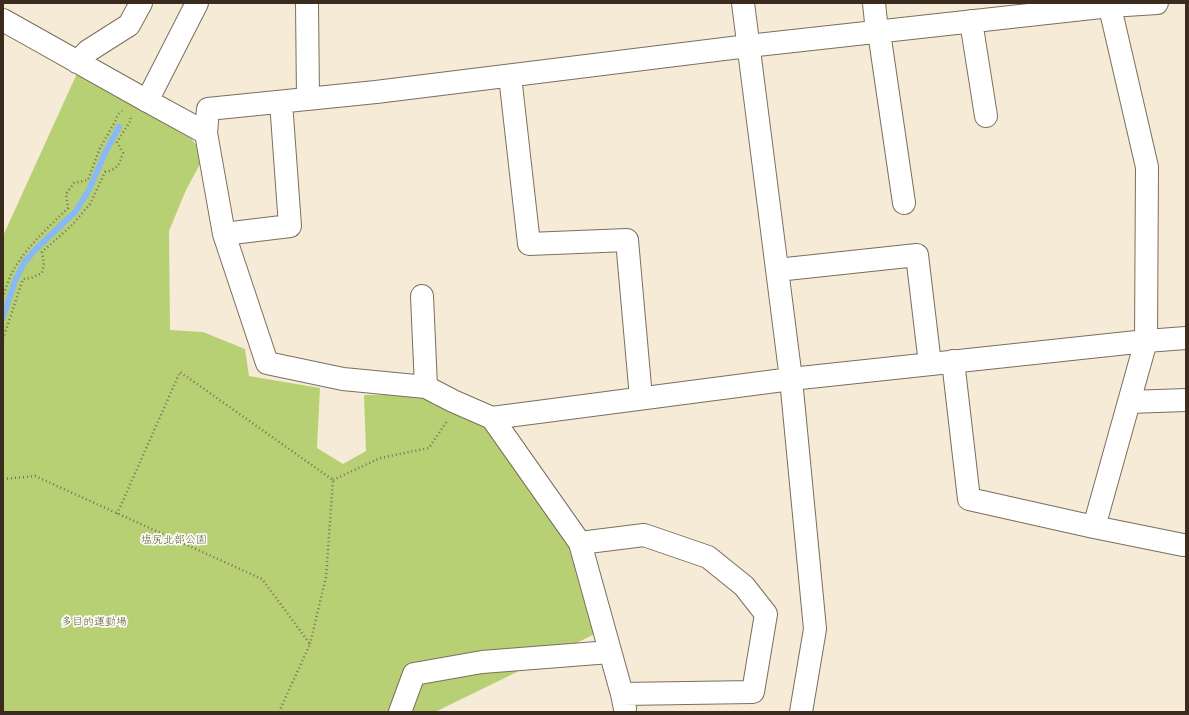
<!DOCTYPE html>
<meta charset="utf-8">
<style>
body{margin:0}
#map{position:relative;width:1189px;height:715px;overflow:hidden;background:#f6ebd6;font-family:"Balsamiq Sans",sans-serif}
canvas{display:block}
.frame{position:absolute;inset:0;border:4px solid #3b2a1e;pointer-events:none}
</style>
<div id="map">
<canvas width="1189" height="715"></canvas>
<div class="frame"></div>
</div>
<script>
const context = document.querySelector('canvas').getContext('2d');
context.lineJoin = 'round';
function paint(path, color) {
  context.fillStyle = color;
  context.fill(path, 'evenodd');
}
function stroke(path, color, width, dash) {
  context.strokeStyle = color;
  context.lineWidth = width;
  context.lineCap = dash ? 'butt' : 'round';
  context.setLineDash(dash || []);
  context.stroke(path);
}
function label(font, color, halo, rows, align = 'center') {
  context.font = font + ' "Balsamiq Sans","Klee One",sans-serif';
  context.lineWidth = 3.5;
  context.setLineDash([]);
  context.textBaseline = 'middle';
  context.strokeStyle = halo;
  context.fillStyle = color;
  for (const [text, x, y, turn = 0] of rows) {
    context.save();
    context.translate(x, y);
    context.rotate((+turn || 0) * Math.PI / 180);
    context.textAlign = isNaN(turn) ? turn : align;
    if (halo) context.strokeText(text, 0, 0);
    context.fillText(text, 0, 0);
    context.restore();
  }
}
const green = new Path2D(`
 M79,69L191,138L199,149L200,164L186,190L169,231L170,330L203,332L245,349L249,376L320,388L317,448L343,464L366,451L364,395H406L444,402L485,422L575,523L603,630L435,712H3V236Z`);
const stream = new Path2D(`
 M3,317L15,281L24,263L35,250L75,212L89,190L105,153L119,127`);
const path = new Path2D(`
 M3,298C6,288 9,277 14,269C28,245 49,227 68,208L66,194L74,183L88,180L100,148L116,120L118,114L122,111
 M3,339L23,279L31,278L42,273L44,263L42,252L72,225L90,204L105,172C118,169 119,165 123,153L117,142L131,120L130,115
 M3,479L35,476L262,579L310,644L279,712
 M333,480L380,458L429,448L447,421
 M117,514L180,372L333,480L326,577L310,644`);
const minor = new Path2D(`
 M307,3L308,98
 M743,3L791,379L815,629L801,712
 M874,3L877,32
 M1109,3L1147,167L1146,341L1094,527L1183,545H1186
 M1157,3L1110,6L748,46L376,92L208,109L206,133L224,234L267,363L343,379L426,387L453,401L492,418L791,379L1146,341L1186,338
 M3,20L142,98L206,133
 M971,21L986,116
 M879,32L904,203
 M77,62L88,51L129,25L141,3
 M510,76L529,244L627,240L641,398
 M147,101L197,3
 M224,234L290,226L281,102
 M777,270L917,255L930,364
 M422,296L426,387
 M953,361L969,499L1094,527
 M1129,402L1186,400
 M492,418L580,543L622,694L625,709
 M580,543L644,535L708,557L744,586L766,614L753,692L622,694
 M400,712L414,674L482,662L610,652`);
const parkNames = [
 ["塩尻北部公園",174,540],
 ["多目的運動場",94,622]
];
paint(green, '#b7d074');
stroke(stream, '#88b9f4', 6);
stroke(minor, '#7c6e5e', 24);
stroke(path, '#7c6e5e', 2.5, [1, 3]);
stroke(minor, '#fff', 22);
label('11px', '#605c38', '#fdfcf7', parkNames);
</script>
